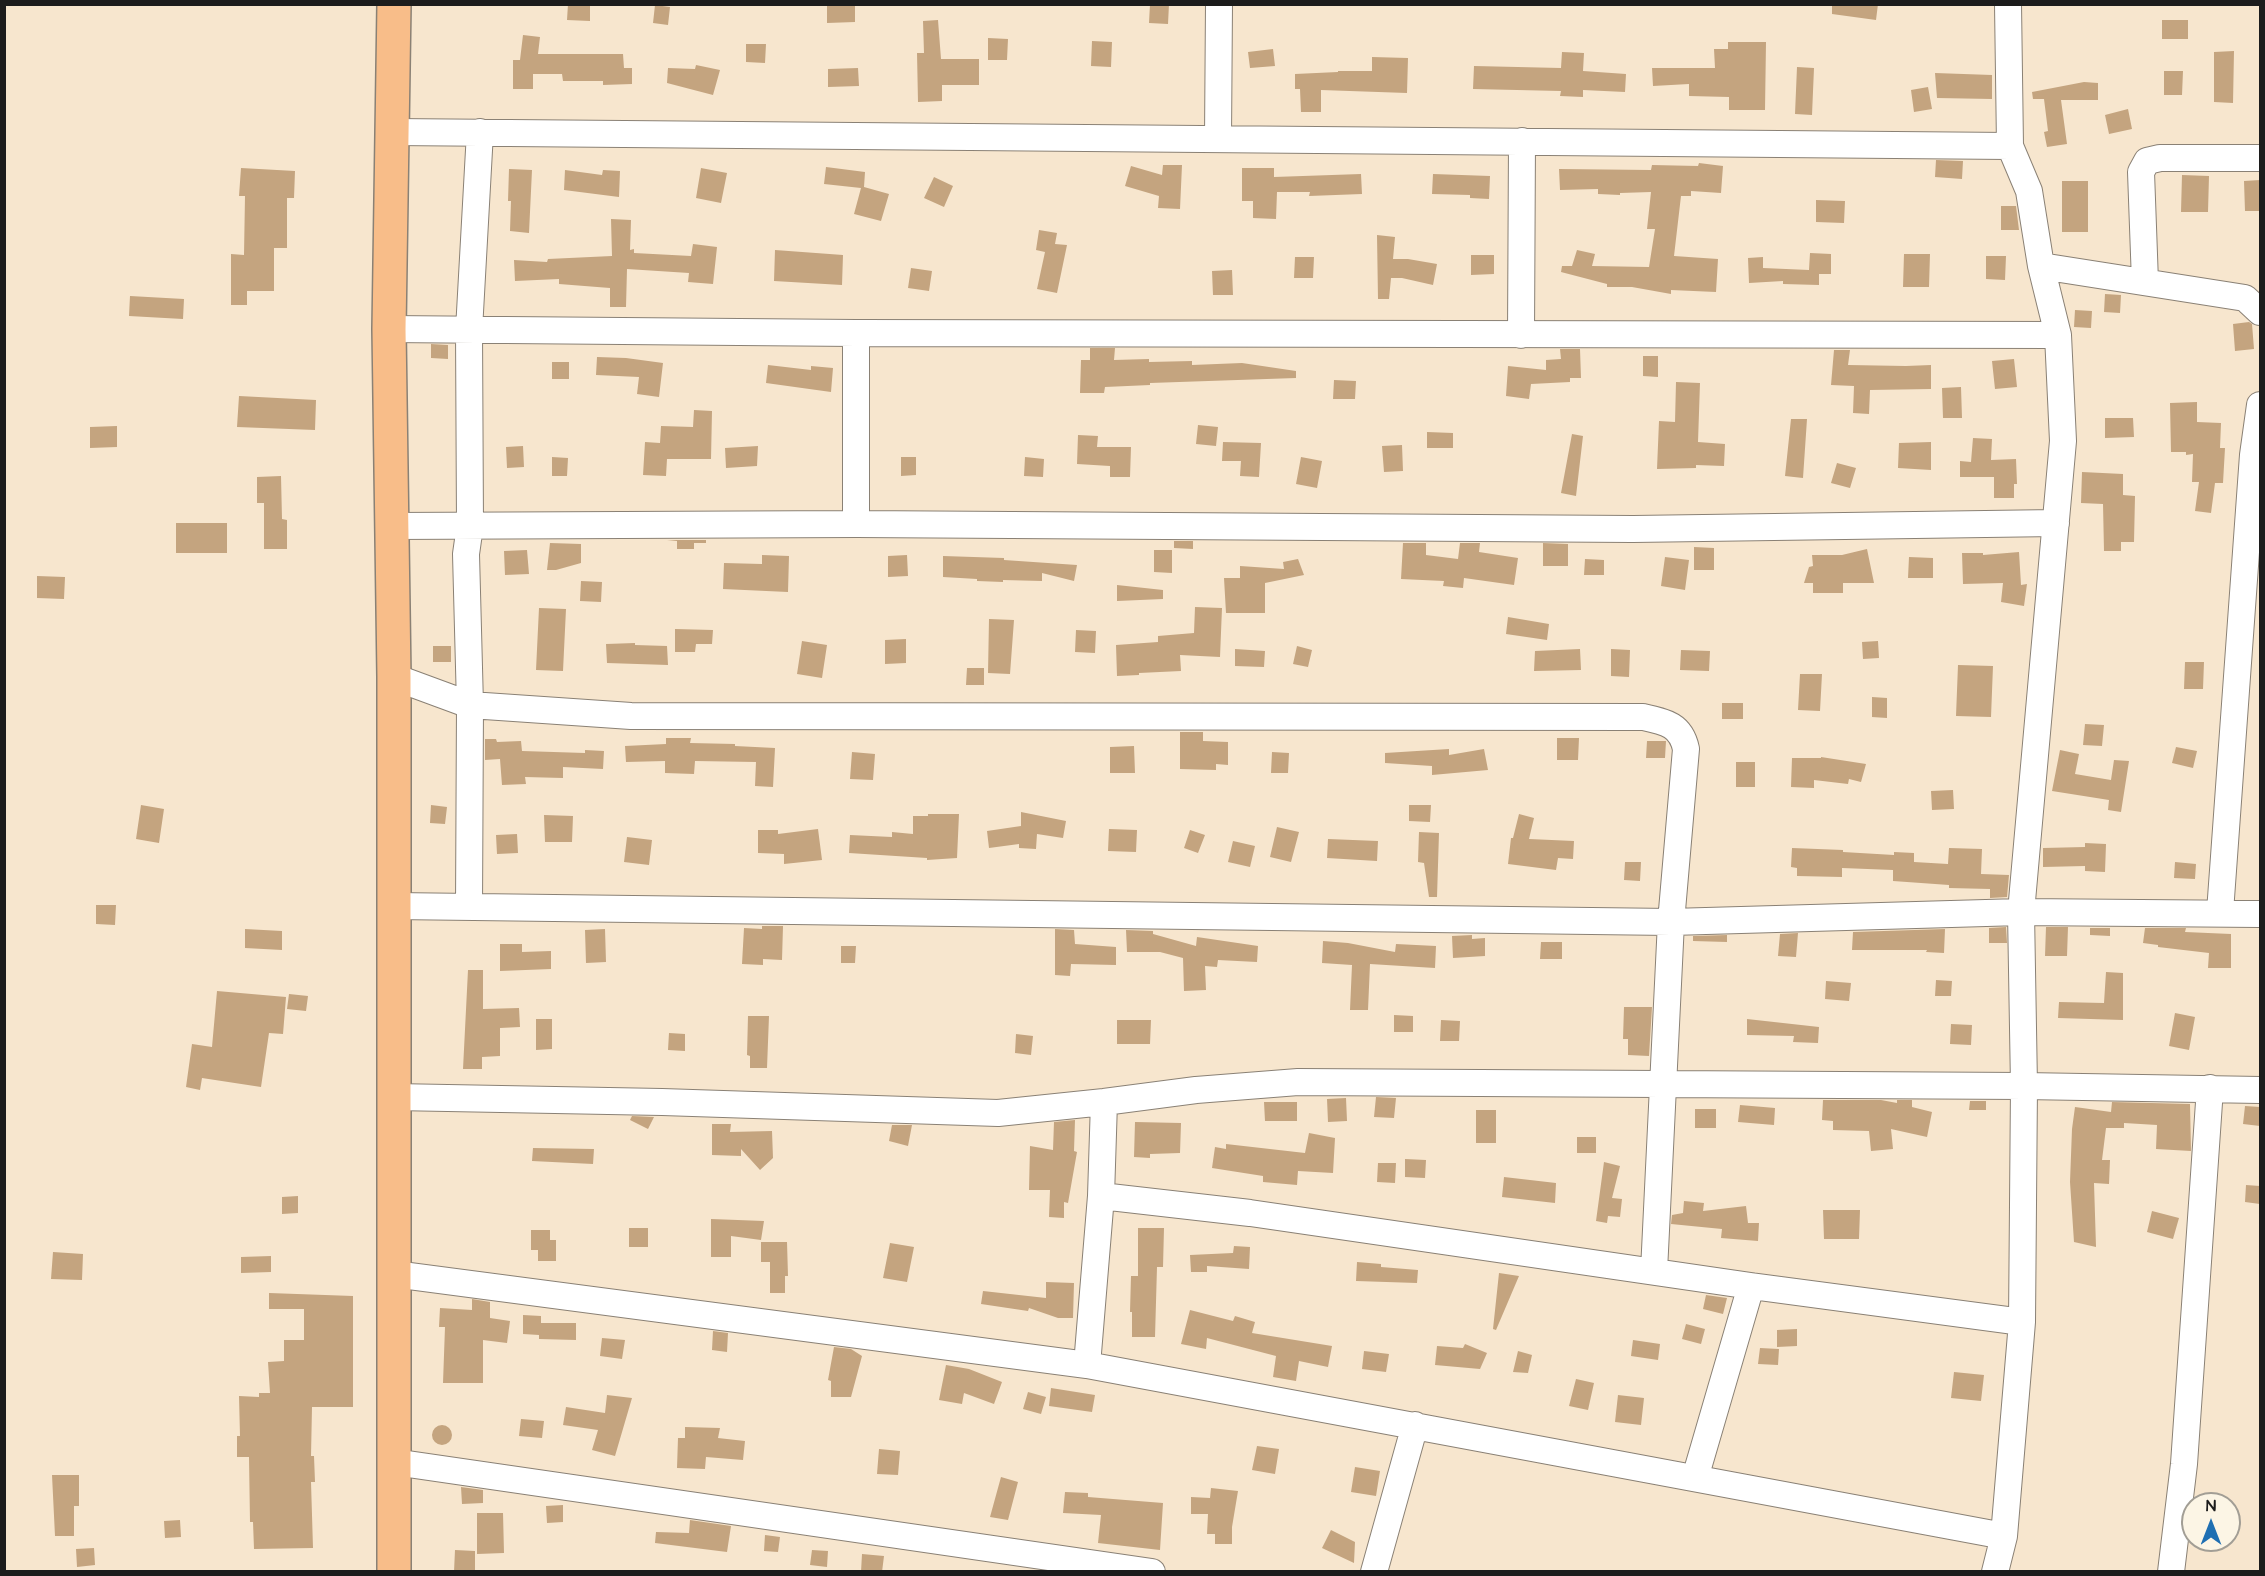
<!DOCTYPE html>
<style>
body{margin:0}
#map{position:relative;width:2265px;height:1576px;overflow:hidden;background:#f7e6ce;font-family:"Architects Daughter",sans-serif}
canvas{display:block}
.frame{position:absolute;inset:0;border:6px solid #1c1c1c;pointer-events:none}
.north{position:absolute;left:2181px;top:1492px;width:60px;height:60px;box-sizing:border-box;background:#fcf5e5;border:2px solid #a29e95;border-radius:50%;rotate:0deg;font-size:16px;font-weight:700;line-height:24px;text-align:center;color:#1c1c1c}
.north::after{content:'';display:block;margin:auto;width:21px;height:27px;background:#1f6fb2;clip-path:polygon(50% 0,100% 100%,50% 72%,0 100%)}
</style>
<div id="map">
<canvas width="2265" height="1576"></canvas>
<div class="frame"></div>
<div class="north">N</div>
</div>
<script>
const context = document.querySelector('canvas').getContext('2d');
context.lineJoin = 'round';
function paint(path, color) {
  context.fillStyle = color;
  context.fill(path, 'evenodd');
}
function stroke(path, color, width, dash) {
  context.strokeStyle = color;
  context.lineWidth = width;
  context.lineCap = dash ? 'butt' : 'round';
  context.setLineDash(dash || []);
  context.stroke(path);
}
const building = new Path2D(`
 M568,4H590V21L567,20Z
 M827,4H855V22L827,23Z
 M1150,4H1169L1168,24L1149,23Z
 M1832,4H1878L1876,20L1832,14Z
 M655,5L670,7L668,25L653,23Z
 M938,20L941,59H979V85H942V101L918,102L917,53H924L923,21Z
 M2162,20H2188V39H2162Z
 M523,35L540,37L538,54H623L624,68H632V84L603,85V81H563L562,74H533V89H513V60H520Z
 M988,38L1008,39L1007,60H988Z
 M1092,41L1112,42L1111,67L1091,66Z
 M1728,42H1766L1765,110H1729V97L1689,96V84L1653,86L1652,68H1715L1714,49H1728Z
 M746,44H766L765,63L746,62Z
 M1273,49L1275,66L1250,68L1248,52Z
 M2234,51L2233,103L2214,102V52Z
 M1562,52L1584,53L1583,71L1626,74L1625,92L1583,90V97L1560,96L1561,91L1473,89L1474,66L1561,68Z
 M1372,57L1408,58L1407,93L1321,90V112H1301L1300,89H1295V74L1338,72V71H1372Z
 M696,65L720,70L713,95L667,83L668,68L695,69Z
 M1797,67L1814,68L1812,115L1795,114Z
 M858,68L859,86L828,87V69Z
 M2164,71H2183L2182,95H2164Z
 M1935,73L1992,75V99L1937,98Z
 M2084,82L2098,83V100H2061L2067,144L2047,147L2044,132L2048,131L2044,99H2033L2032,92Z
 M1928,87L1932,109L1914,112L1911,90Z
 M2128,109L2132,129L2109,134L2105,115Z
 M1936,160L1963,161L1962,179L1935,177Z
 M1699,163L1723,166L1721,193L1691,191V196H1681L1674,256L1718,259L1716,292L1671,290V294L1632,287H1607V284L1561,272L1562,266H1572L1577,250L1595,254L1592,266L1649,267L1655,229H1647L1651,192L1620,193V195L1598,194V189L1560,190L1559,169L1651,170L1652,165L1698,166Z
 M1163,165H1182L1180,209L1158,208L1159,196L1125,186L1131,166L1162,175Z
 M826,167L865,172L864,187L889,194L881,221L854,214L861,188L824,184Z
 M241,168L295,171L294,198H287V248H274V291H247V305H231V254L244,255L245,196H239Z
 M701,168L727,173L721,203L696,198Z
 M1242,168H1274V177L1361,174L1362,194L1309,196L1310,192H1277L1276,219L1253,218V201H1242Z
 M509,169L532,170L529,233L510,231L511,201H508Z
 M565,170L602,175L603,170L620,171L619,197L564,190Z
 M1433,174L1490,176L1489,199L1470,198V195L1432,194Z
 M2182,175L2209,176L2208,212H2181Z
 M934,177L953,186L944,207L924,198Z
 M2260,180V211H2245L2244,181Z
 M2062,181H2088V232H2062Z
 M1816,200L1845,201L1844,223L1816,222Z
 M2001,206H2016L2019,230H2001Z
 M611,219L631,220L630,250L634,249V253L691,256L693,244L717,247L713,284L688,282L689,273L627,269L626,307H610V288L559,284V279L515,281L514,260L547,262L548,259L612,256Z
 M1039,230L1057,233L1055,244L1067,245L1057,293L1037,289L1045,252L1036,250Z
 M1377,235L1395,237L1393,259H1408L1437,264L1433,285L1402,278H1391L1389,299H1378Z
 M775,250L843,255L842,285L774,281Z
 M1810,253L1831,254V274H1819V285L1783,284V281L1749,283L1748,258L1763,257V268L1809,270Z
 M1904,254H1930L1929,287H1903Z
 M1471,255H1494V274L1471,275Z
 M1986,256H2006L2005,280L1986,279Z
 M1295,257H1314L1313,278H1294Z
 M911,268L932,271L929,291L908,288Z
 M1232,270L1233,295H1213L1212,271Z
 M2105,294L2121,295L2120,313L2104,312Z
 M130,296L184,299L183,319L129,316Z
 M2075,310L2092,311L2091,328L2074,327Z
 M2249,322L2252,324L2254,349L2235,351L2233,324Z
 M431,344L448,345V359L431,358Z
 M1090,348H1115L1114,360L1149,359V362L1192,361V365L1242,363L1296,371V378L1150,383V385L1105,387L1104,393H1080L1081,360H1090Z
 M1560,349H1580L1581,378H1570V382L1531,384L1529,399L1506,396L1508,366L1546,370V360L1561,359Z
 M1834,350H1850L1848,365L1906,366L1931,365V389L1870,390L1869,414L1853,413L1854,386L1831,385Z
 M1643,356H1658V377L1643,376Z
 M597,357L626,358L663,363L659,397L637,394L639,377L596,375Z
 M2014,359L2017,387L1995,389L1992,361Z
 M552,362H569V379H552Z
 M768,365L811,370V366L833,368L831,392L766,383Z
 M1334,380L1356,381L1355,399H1333Z
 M1676,382L1700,383L1698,442L1725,444L1724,466L1696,465V468L1657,469L1659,421L1675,422Z
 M1961,387L1962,418H1943L1942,388Z
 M239,396L316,400L315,430L237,427Z
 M2197,402V422L2221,423L2220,448H2225L2223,483H2215L2211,513L2195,511L2199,482H2192L2193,454L2186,455V452H2171L2170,403Z
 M694,410L712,411L711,459H667L666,476L643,475L645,442L660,443L661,426L693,427Z
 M2105,418H2133L2134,437L2105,438Z
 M1791,419H1807L1803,478L1785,476Z
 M1198,425L1218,427L1216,446L1196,444Z
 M117,426V447L90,448V427Z
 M1427,432L1453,433V448H1427Z
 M1572,434L1583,436L1576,496L1561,493Z
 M1078,435L1098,436L1097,447H1131L1130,477H1110V466L1077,464Z
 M1973,438L1992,439L1991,460L2016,459L2017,484H2014V498H1994V477H1960V461L1971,462Z
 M1223,442L1261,443L1259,477L1240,476L1241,461H1222Z
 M1931,442V470L1898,468L1899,443Z
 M1402,445L1403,471L1384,472L1382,446Z
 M523,446L524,467L507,468L506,447Z
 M758,446L757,466L726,468L725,448Z
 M552,457L568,458L567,476H552Z
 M901,457H916V475L901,476Z
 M1025,457L1044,459L1043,477L1024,476Z
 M1301,457L1322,461L1317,488L1296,484Z
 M1837,463L1856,468L1850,488L1831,483Z
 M2082,472L2123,474V495L2135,496L2134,542H2121V551H2104L2103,504L2081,503Z
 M281,476L282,519L287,520V549H264V503H257V477Z
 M176,523H227V553H176Z
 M667,540H706V543H694V549H677V541Z
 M1174,541H1193V549L1174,548Z
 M550,543L581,544V563L556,570H547Z
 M1403,543H1426V555L1458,559L1460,543H1480L1479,552L1518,558L1514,585L1464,578L1463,588L1443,586L1444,581L1401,579Z
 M1543,543L1568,544V566H1543Z
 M1694,547L1714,548V570H1694Z
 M1867,549L1874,583H1843V593H1813V583H1804L1809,567L1813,566L1812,555H1842Z
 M527,550L529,574L505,575L504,551Z
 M1154,550H1172V573L1154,572Z
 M2019,552L2021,585L2027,584L2024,606L2001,602L2003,583L1963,584L1962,553H1983V555Z
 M762,555L789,556L788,592L723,589L724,563L762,564Z
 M907,555L908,576L888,577V556Z
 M943,556L1004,558V560L1077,565L1074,581L1042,573V581L1003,580V582L977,581V579L943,577Z
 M1665,557L1689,560L1685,590L1661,586Z
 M1909,557L1933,558V578H1908Z
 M1298,559L1304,575L1265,583V613H1226L1224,578H1240V566L1284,569L1283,562Z
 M1585,559L1604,560V575H1584Z
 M37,576L65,577L64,599L37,598Z
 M581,581L602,582L601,602L580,601Z
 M1117,585L1163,590V599L1117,601Z
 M1195,607L1222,608L1220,657L1180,655L1181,671L1139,673V675L1117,676L1116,645L1158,642V636L1194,633Z
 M539,608L566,609L563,671L536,670Z
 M1508,617L1549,624L1547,640L1506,634Z
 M989,619L1014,620L1010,674L988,673Z
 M675,629L713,630L712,644H696L695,652H675Z
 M1076,630L1096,631L1095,653L1075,652Z
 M906,639V663L885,664V640Z
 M802,641L827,645L822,678L797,674Z
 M1878,641L1879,658L1863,659L1862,642Z
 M635,643V645L667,646L668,665L607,663L606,644Z
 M433,646H451V662H433Z
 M1297,646L1312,650L1308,667L1293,664Z
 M1235,649L1265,651L1264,667L1235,666Z
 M1580,649L1581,670L1534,671L1535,651Z
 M1611,649L1630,650L1629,677L1611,676Z
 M1681,650L1710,651L1709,671L1680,670Z
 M2185,662H2204L2203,689H2184Z
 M1958,665L1993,666L1991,717L1956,716Z
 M967,668H984V685H966Z
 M1800,674H1822L1820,711L1798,710Z
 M1872,697L1887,698V718L1872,717Z
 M1722,703H1743V719H1722Z
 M2085,724L2104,725L2102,746L2083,745Z
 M1180,732H1203V741L1228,742V765L1216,764V770L1180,769Z
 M666,738H691L690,743L735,744V746L775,748L773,787L755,786L756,762L695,761L694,774L665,773V761L626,762L625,746L666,744Z
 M1557,738H1579L1578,760H1557Z
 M485,739H496L497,742L521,741L522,751L585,753V750L604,751L603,769L563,767V778L525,777L526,784L502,785L500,759L485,760Z
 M1647,741H1666L1665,758H1646Z
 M1134,746L1135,773H1110V747Z
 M2176,747L2197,751L2193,768L2172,763Z
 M1449,749V755L1484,749L1488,770L1432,775V766L1385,763V753Z
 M2060,750L2079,754L2075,774L2111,780L2114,760L2129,761L2121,812L2108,810L2109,800L2052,791Z
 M852,752L875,754L873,780L850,779Z
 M1272,752L1289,753L1288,773H1271Z
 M1821,757L1866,764L1861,782L1849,779L1848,784L1814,780V788L1791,787L1792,758H1821Z
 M1736,762H1755V787H1736Z
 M1953,790L1954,809L1932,810L1931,791Z
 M141,805L164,809L159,843L136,839Z
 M431,805L447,807L445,824L430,823Z
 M1409,805H1431L1430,822L1409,821Z
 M1021,812L1066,821L1063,838L1037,834L1036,849L1019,848V844L989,848L987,831L1021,826Z
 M928,814H959L957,858L927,860V858L849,853L850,835L892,837V832L913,834V816H928Z
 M1519,814L1534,818L1529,839L1574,841L1573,859L1558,858L1556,870L1508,864L1511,838H1513Z
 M544,815L573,816L572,842H545Z
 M1277,827L1299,832L1291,862L1270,857Z
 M818,829L822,860L784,864V854L758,853V830H778V834Z
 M1109,829L1137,830L1136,852L1108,851Z
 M1190,830L1205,835L1198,853L1184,848Z
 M1419,832L1439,833L1437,897H1429L1424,863L1418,862Z
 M517,834L518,853L497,854L496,835Z
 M627,837L652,840L649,865L624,862Z
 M1328,839L1378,841L1377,861L1327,858Z
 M1233,841L1255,846L1250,867L1228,862Z
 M2085,843L2106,844L2105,872L2085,871V866L2043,867V848L2085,847Z
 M1792,848L1843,850V852L1894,855V852L1914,853V862L1948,864L1949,848L1982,849L1981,874L2009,875L2007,897L1990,898V889L1949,888V885L1893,881V870L1842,868V877L1797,876V868L1791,867Z
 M1625,862H1641L1640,881L1624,880Z
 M2175,862L2196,864L2195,879L2174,878Z
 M96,905H116L115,925L96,924Z
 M762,926H783L782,960L763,959V965L742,964L744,928L762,929Z
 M2006,927L2007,943H1989V928Z
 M2046,927H2068L2067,956H2045Z
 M2090,928H2110V936L2090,935Z
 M2145,928H2186L2185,932L2231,934V968H2208L2209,953L2158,947V945L2143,943Z
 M245,929L282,931V950L245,948Z
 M605,929L606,962L586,963L585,930Z
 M1055,929L1074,930L1075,944L1116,947V965L1071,964L1070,976L1055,975Z
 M1945,929L1944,953L1926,952L1927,950H1852L1853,932Z
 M1126,930L1153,931V934L1196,946L1197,937L1258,946L1257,962L1218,960L1217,967L1205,966L1206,990L1184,991L1183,958L1160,952H1127Z
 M1798,933L1796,957L1778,956L1780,934Z
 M1472,935V939L1485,938V956L1453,958L1452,936Z
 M1727,935V942L1693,941V936Z
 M1323,941L1348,943L1395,952L1396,944L1436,946L1435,968L1370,964L1368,1010H1350L1352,965L1322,963Z
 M1541,942H1562V959H1540Z
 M500,944H522V952L551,951V969L500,971Z
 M841,946H856L855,963H841Z
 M468,970H483V1009L519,1008L520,1027L500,1028V1056L482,1057V1069H463Z
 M2106,972L2123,973V1020L2058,1018L2059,1002L2104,1003Z
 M1936,980L1952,981L1951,996H1935Z
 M1826,981L1851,983L1849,1001L1825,999Z
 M217,991L286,997L283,1034L269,1033L261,1087L202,1078L200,1090L186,1087L192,1044L212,1047Z
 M289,994L308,996L306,1011L287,1009Z
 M1624,1007H1652L1649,1056L1628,1055V1039H1623Z
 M2175,1013L2195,1017L2189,1050L2169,1046Z
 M1394,1015L1413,1016V1032H1394Z
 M748,1016H769L767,1068H750V1056L747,1055Z
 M536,1019H552V1049L536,1050Z
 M1747,1019L1819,1027L1818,1043L1793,1042L1794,1036L1747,1035Z
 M1117,1020H1151L1150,1044H1117Z
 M1441,1020L1460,1021L1459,1041H1440Z
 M1951,1024L1972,1025L1971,1045L1950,1044Z
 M669,1033L685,1034V1051L668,1050Z
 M1016,1034L1033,1036L1031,1055L1015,1053Z
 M1376,1097L1396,1098L1394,1118L1374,1117Z
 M1346,1098L1347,1121L1328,1122L1327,1099Z
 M1823,1100H1881L1897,1103V1100H1912V1107L1932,1112L1927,1137L1891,1129L1893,1149L1871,1151L1869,1131L1833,1130V1121L1822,1120Z
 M1970,1101H1986V1110H1969Z
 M1264,1102H1297V1121H1265Z
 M2112,1102L2190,1104L2191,1151L2156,1149L2157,1125L2124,1123V1128H2106L2102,1160H2110L2109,1184L2094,1183L2096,1247L2074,1242L2070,1182L2072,1129L2075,1107L2111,1112Z
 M1740,1105L1775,1108L1774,1125L1738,1122Z
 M2245,1106L2260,1107V1126L2243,1124Z
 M1695,1109H1716V1128H1695Z
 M1476,1110H1496V1143H1476Z
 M632,1116L654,1117L648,1129L630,1120Z
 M1075,1120L1074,1151L1077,1152L1068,1203L1064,1202V1218L1049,1217L1050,1190H1029L1030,1146L1053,1150L1054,1122Z
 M1135,1122L1181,1123L1180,1153L1150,1154V1158L1134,1157Z
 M712,1124H731L730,1132L772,1131L773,1158L760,1170L741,1149V1156L712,1155Z
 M892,1125H912L908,1146L889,1141Z
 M1309,1133L1335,1138L1333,1173L1298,1171L1297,1185L1263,1182V1176L1212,1168L1215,1147L1226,1149V1144L1305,1153Z
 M1577,1137H1596V1153H1577Z
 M533,1148L594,1149L593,1164L532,1161Z
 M1405,1159L1426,1160L1425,1178L1405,1177Z
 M1604,1162L1620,1166L1612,1198L1622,1199L1620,1217L1608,1216L1607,1223L1596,1221Z
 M1378,1163H1396L1395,1183L1377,1182Z
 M1504,1177L1556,1183L1555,1203L1502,1197Z
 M2246,1185L2260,1186V1204L2245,1202Z
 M298,1196V1213L282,1214V1197Z
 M1684,1201L1704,1203L1703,1211L1746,1206L1748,1223H1759L1758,1241L1721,1238L1722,1229L1671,1224L1672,1215L1683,1213Z
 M1823,1210H1860L1859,1239H1824Z
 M2152,1211L2179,1218L2173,1239L2147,1232Z
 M711,1219L764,1221L761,1240L731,1236V1257H711Z
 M629,1228H648V1247H629Z
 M1138,1228H1164L1163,1267H1157L1155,1337H1132V1312H1130L1131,1276H1138Z
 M531,1230H550V1240H556V1261H538V1250H531Z
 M761,1242H787L788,1276H785V1293H770V1262H761Z
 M890,1243L914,1247L907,1282L883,1278Z
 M1234,1246L1250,1247L1249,1269L1207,1266V1272H1191L1190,1255L1233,1253Z
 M53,1252L83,1254L82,1280L51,1279Z
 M271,1256V1272L241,1273V1257Z
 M1357,1262L1381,1264V1267L1418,1270L1417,1283L1356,1281Z
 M1499,1273L1519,1276L1496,1330L1493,1329Z
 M1046,1282L1074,1283L1073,1318H1058L1029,1308L1028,1311L981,1304L983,1291L1046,1298Z
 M269,1293L353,1296V1407H312L311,1456H314L315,1482H311L313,1548L254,1549L253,1522H250L249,1457H237V1436H240L239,1396L259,1397V1393H270L268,1362L284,1361V1340H304V1309H269Z
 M1706,1295L1727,1298L1723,1314L1703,1309Z
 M472,1299L490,1302V1318L510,1321L507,1343L483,1340V1383H443L445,1327H439L440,1308L472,1310Z
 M1190,1310L1233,1321L1235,1316L1255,1322L1252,1333L1332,1346L1328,1367L1299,1361L1296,1381L1273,1377L1276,1356L1207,1338L1206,1349L1181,1344Z
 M523,1315L541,1316V1323H576V1340L539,1339V1335L523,1334Z
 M1686,1324L1705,1329L1701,1344L1682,1339Z
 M1797,1329V1346L1777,1347V1330Z
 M713,1331L728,1333L727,1352L712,1350Z
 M602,1338L625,1340L622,1359L600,1356Z
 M1633,1340L1660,1344L1658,1360L1631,1356Z
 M1465,1344L1487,1353L1480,1369L1435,1365L1437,1346L1463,1348Z
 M834,1347L851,1349L862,1356L851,1397H831V1381L828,1380Z
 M1760,1348L1779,1349L1778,1365L1758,1364Z
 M1364,1351L1389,1354L1386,1372L1362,1369Z
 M1518,1351L1532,1355L1528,1373L1513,1372Z
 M946,1365L969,1369L1002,1382L994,1404L964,1393L962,1404L939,1400Z
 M1954,1372L1984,1375L1981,1401L1951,1398Z
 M1576,1379L1594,1383L1588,1410L1569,1406Z
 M1051,1388L1095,1395L1092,1412L1049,1406Z
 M1028,1392L1046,1397L1041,1414L1023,1409Z
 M607,1395L632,1398L615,1456L592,1450L598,1430L563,1425L566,1407L605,1413Z
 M1618,1395L1644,1398L1641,1425L1615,1422Z
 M521,1419L544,1421L542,1438L519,1436Z
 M432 1435a10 10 0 1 1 20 0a10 10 0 1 1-20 0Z
 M685,1427L720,1428L718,1438L745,1441L743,1460L706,1457L705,1469L677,1468L678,1438H685Z
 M1257,1446L1279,1449L1275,1474L1252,1470Z
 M879,1449L900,1451L898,1475L877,1474Z
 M1355,1467L1380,1471L1376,1496L1351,1492Z
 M52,1475H79V1506H74V1536H55Z
 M1001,1477L1018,1482L1008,1520L990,1517Z
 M461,1487L483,1490V1503L462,1504Z
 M1211,1488L1238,1491L1232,1527V1544H1215V1534H1207L1208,1514H1191V1497L1210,1498Z
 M1065,1492L1088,1493V1497L1163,1503L1160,1550L1098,1543L1101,1515L1063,1513Z
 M563,1505V1522L547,1523L546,1506Z
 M477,1513H503L504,1553L477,1554Z
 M180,1520L181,1537L165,1538L164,1521Z
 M690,1520L731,1526L727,1552L655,1543L656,1532L689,1533Z
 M1331,1530L1355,1542L1354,1563L1322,1548Z
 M765,1535L780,1537L778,1552L764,1551Z
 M94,1548L95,1565L77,1567L76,1549Z
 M455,1550L475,1551V1572H454Z
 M812,1550L828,1551L827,1567L810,1565Z
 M862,1554L884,1556L882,1572H861Z`);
const minor = new Path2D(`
 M393,132L2010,146
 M1218,138L1219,4
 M2041,266L2245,298L2260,312
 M2145,282L2141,172L2147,161L2160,158H2260
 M389,329L856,333L2058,335
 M856,333V524
 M1521,335L1522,141
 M391,526L856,524L1633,529L2056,523
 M394,677L470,705L631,716L1643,717C1666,722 1681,725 1686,749L1671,922L1654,1271
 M394,906L1671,922L2021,912L2260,914
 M469,907L470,705L466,554L470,526L469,330L480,132
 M2220,912L2253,455L2260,405
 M394,1097L662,1102L998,1113L1104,1102L1196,1090L1298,1082L2024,1086L2260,1090
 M1101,1196L1250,1213L1751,1286L2022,1322
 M394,1274L1087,1365L2004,1536
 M1087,1365L1101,1196L1104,1102
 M394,1462L1152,1572
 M1695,1478L1751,1286
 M1374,1572L1415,1425
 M1995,1572L2004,1536L2022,1322L2024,1086L2021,912L2063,441L2058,335L2041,266L2029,191L2010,146L2008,4
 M2171,1572L2184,1464L2210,1088`);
const major = new Path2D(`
 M394,4L389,329L394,677V1572`);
paint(building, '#c4a47f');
stroke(minor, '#8a8175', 28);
stroke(major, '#8a8175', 36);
stroke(minor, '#fff', 26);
stroke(major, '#f8bd89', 33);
</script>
